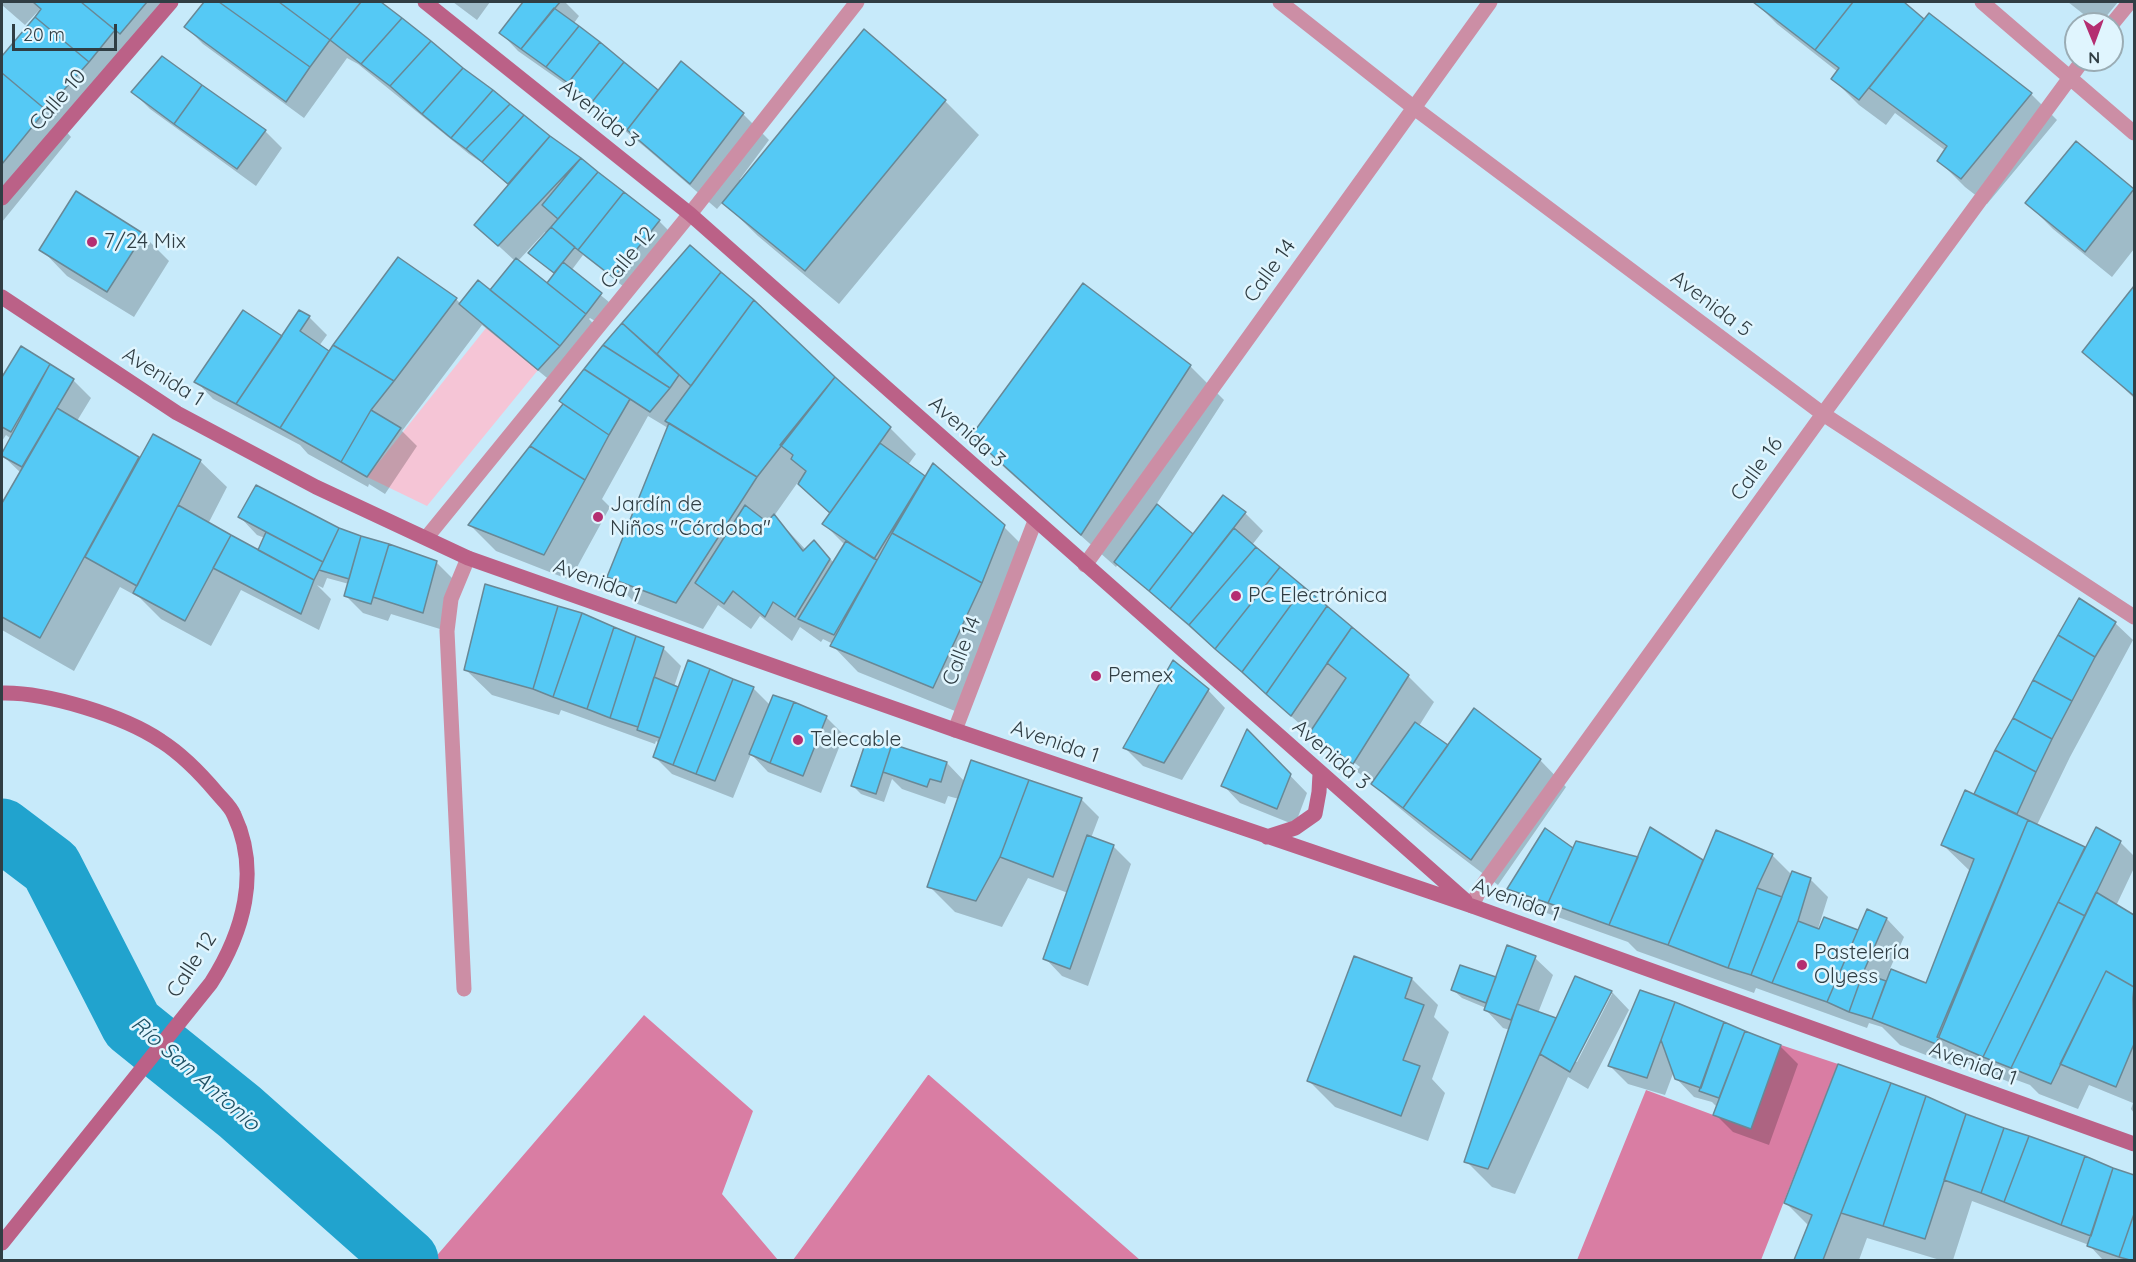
<!DOCTYPE html>
<meta charset="utf-8">
<style>
body{margin:0}
#map{position:relative;width:2136px;height:1262px;overflow:hidden;background:#c7eafa;font-family:Quicksand,sans-serif}
canvas{display:block}
.frame{position:absolute;inset:0;border:3px solid #303e44;pointer-events:none}
.north{position:absolute;left:2064px;top:12px;width:60px;height:60px;box-sizing:border-box;background:#e0f5fe;border:2px solid #9aacb4;border-radius:50%;rotate:179deg;font-size:16px;font-weight:700;line-height:24px;text-align:center;color:#303e44}
.north::after{content:'';display:block;margin:auto;width:21px;height:27px;background:#b42e71;clip-path:polygon(50% 0,100% 100%,50% 72%,0 100%)}
.scale{position:absolute;left:12px;top:24px;width:105px;height:27px;box-sizing:border-box;border:3px solid #303e44;border-top:0;padding-left:8px;font-size:18px;line-height:21px;white-space:nowrap;color:#303e44;-webkit-text-stroke:4px #e0f5fe;paint-order:stroke}
</style>
<div id="map">
<canvas width="2136" height="1262"></canvas>
<div class="frame"></div>
<div class="north">N</div>
<div class="scale">20 m</div>
</div>
<script>
const context = document.querySelector('canvas').getContext('2d');
context.lineJoin = 'round';
function paint(path, color) {
  context.fillStyle = color;
  context.fill(path, 'evenodd');
}
function stroke(path, color, width, dash) {
  context.strokeStyle = color;
  context.lineWidth = width;
  context.lineCap = dash ? 'butt' : 'round';
  context.setLineDash(dash || []);
  context.stroke(path);
}
function label(font, color, halo, rows, align = 'center') {
  context.font = font + ' Quicksand,sans-serif';
  context.lineWidth = 5;
  context.setLineDash([]);
  context.textBaseline = 'middle';
  context.strokeStyle = halo;
  context.fillStyle = color;
  for (const [text, x, y, turn = 0] of rows) {
    context.save();
    context.translate(x, y);
    context.rotate((+turn || 0) * Math.PI / 180);
    context.textAlign = isNaN(turn) ? turn : align;
    if (halo) context.strokeText(text, 0, 0);
    context.fillText(text, 0, 0);
    context.restore();
  }
}
const green = new Path2D(`
 M486,328L538,370L427,506L367,477Z`);
const forest = new Path2D(`
 M644,1015L753,1111L722,1194L778,1260H433Z
 M1781,1045L1838,1064L1761,1260H1577L1646,1090L1751,1129Z
 M928,1075H929L1140,1260H793Z`);
const shadow = new Path2D(`
 M2,2H173L63,128L71,137L2,222V58L44,8L42,7L25,25L2,5Z
 M206,2H379L659,221L677,239L633,294L583,255L571,271L609,302L595,321L590,318L589,319L602,333L557,386L482,325L402,431L417,446L385,494L369,484L368,487L308,454L300,445L213,399L196,381L282,338L309,317L327,335L319,346L329,354L456,299L461,304L490,292L515,261L476,225L509,186L490,168L469,154L358,64L347,58L304,118L203,44L186,27ZM545,232L547,234L531,253L555,274L547,285L518,261Z
 M453,2H490L477,20Z
 M525,2H565L579,16L574,23L658,92L743,114L769,140L740,179L742,181L864,32L945,101L979,135L839,304L758,236L723,202L717,209L646,148L587,100L573,88L575,86L566,80L565,84L518,51L501,33Z
 M1755,2H1902L1925,21L1929,15L2031,94L2057,120L1987,204L1965,187L1939,161L1946,151L1895,113L1886,125L1859,105L1833,79L1838,72L1777,24Z
 M2068,2H2118L2100,24H2096Z
 M133,92L265,131L282,148L256,186L150,109Z
 M2076,143L2134,191V249L2112,277L2053,229L2027,203Z
 M143,235L169,261L134,317L67,276L41,249Z
 M690,247L890,428L916,454L908,465L1004,527L1030,553L960,713L858,672L832,645L833,644L823,639L821,642L800,627L792,641L760,616L751,629L718,605L703,629L635,603L609,576L668,428L648,416L602,499L610,507L570,580L496,551L470,525L564,404L561,401L585,370ZM798,482L831,515L824,524L845,545L834,563L814,542L806,550L774,516Z
 M2134,289V398L2084,351Z
 M22,348L73,380L91,398L77,421L140,460L200,461L227,487L208,524L259,552L265,538L257,535L240,517L338,529L436,562L454,580L440,629L391,614L388,621L363,613L345,595L349,584L327,578L323,588L317,585L331,599L319,630L241,590L211,646L161,619L140,598L120,587L74,671L2,630V506L21,473L2,455L10,438L6,435L2,441V376Z
 M1190,366L1224,400L1156,505L1193,536L1245,513L1263,531L1252,545L1408,676L1434,702L1419,726L1448,747L1475,710L1540,760L1566,787L1498,885L1431,834L1391,801L1374,784L1338,758L1310,731L1309,732L1118,564L1116,567L1006,469L973,436ZM1339,751L1360,767L1358,769L1339,755Z
 M2115,623L2133,640L2070,757L2037,825L2086,849L2096,829L2120,842L2134,856V868L2116,906L2134,917V1113L2131,1109L2133,1103L2089,1085L2078,1109L2039,1094L2030,1085L2011,1078L2009,1082L1963,1062L1962,1069L1900,1045L1882,1027L1869,1023L1867,1028L1756,988L1754,993L1637,951L1628,942L1527,906L1509,888L1573,851L1639,858L1651,829L1704,862L1772,855L1792,875L1810,879L1828,897L1817,932H1858L1887,919L1904,937L1889,971L1927,985L1971,872L1943,845L1974,796L2035,680Z
 M663,648L681,666L674,687L679,689L753,688L770,705L826,717L844,735L821,793L768,772L751,754L733,798L672,774L654,756L659,743L656,741L655,744L561,710L559,715L492,695L465,669Z
 M1208,690L1225,708L1182,780L1143,766L1125,748Z
 M1247,731L1307,793L1295,825L1240,803L1223,785Z
 M892,745L947,763L965,782L1081,799L1099,817L1091,838L1113,846L1131,864L1088,986L1062,976L1045,958L1068,893L1028,878L1002,927L955,912L929,886L959,799L948,796L945,804L902,789L892,779L884,802L861,794L852,785Z
 M1508,947L1535,958L1553,975L1538,1013L1557,1020L1576,978L1612,992L1629,1010L1588,1089L1568,1077L1515,1194L1492,1187L1466,1161L1510,1030L1503,1028L1486,1010V1008L1462,998L1453,990L1496,980ZM1610,993L1612,994L1577,1062L1575,1061Z
 M1412,979L1438,1005L1434,1017L1449,1032L1432,1079L1445,1093L1428,1141L1335,1107L1309,1081Z
 M1640,992L1780,1046L1798,1064L1769,1145L1733,1132L1715,1114L1717,1107L1712,1102L1694,1097L1676,1078L1674,1071L1665,1095L1628,1084L1610,1066Z
 M1968,1116L2134,1176V1260H2103L2089,1245L1972,1201L1953,1260H1940L1867,1238L1859,1260H1795L1809,1226L1785,1202Z`);
const river = new Path2D(`
 M2,830L51,867L132,1025L240,1112L407,1260`);
const building = new Path2D(`
 M33,2H81L115,30L89,62L35,17L41,9Z
 M81,2H147L120,34Z
 M204,2H219L310,67L286,102L184,27Z
 M219,2H279L330,40L310,67Z
 M279,2H361L330,40Z
 M361,2H381L402,18L361,64L330,40Z
 M523,2H560L521,49L499,33Z
 M1753,2H1853L1815,50Z
 M1853,2H1904L1924,19L1859,100L1831,79L1839,68L1815,50Z
 M554,8L579,26L546,67L521,49Z
 M1929,13L2032,93L1961,179L1937,161L1947,146L1869,88Z
 M35,17L89,62L46,110L2,73V56Z
 M402,18L431,41L390,86L361,64Z
 M579,26L600,42L568,83L546,67Z
 M864,29L946,100L805,271L722,203Z
 M431,41L463,68L422,114L390,86Z
 M600,42L624,62L592,102L568,83Z
 M162,56L202,85L174,124L131,92Z
 M681,61L744,113L690,184L627,130Z
 M624,62L658,90L627,130L592,102Z
 M463,68L493,90L451,138L422,114Z
 M2,73L46,110L2,164Z
 M202,85L266,130L237,169L174,124Z
 M493,90L510,104L466,149L451,138Z
 M510,104L524,115L482,162L466,149Z
 M524,115L550,136L508,184L482,162Z
 M550,136L581,158L498,246L474,225Z
 M2076,141L2134,189L2085,252L2025,203Z
 M581,158L598,172L558,219L542,205Z
 M598,172L624,192L578,250L551,227Z
 M76,191L144,234L107,292L39,250Z
 M624,192L660,220L614,278L578,250Z
 M551,227L575,247L554,273L528,253Z
 M690,245L721,272L657,354L622,323Z
 M398,257L457,298L394,381L333,345Z
 M516,258L586,314L560,346L490,290Z
 M563,262L602,293L586,314L547,283Z
 M721,272L754,300L691,386L657,354Z
 M478,280L560,346L538,370L459,304Z
 M1083,283L1191,365L1081,535L971,436Z
 M2134,286V396L2082,352Z
 M754,300L835,377L757,477L665,421Z
 M243,310L282,336L236,404L194,382Z
 M299,310L310,316L300,331L329,351L280,428L236,404Z
 M622,323L679,375L670,388L603,345Z
 M333,345L394,381L371,410L341,462L280,428Z
 M603,345L670,388L650,412L584,369Z
 M21,346L50,364L11,432L2,427V377Z
 M50,364L74,379L22,467L2,456V453Z
 M584,369L630,399L609,435L559,401Z
 M835,377L891,427L830,513L798,484L806,471L791,459L793,455L780,445Z
 M563,404L609,435L585,480L530,446Z
 M57,408L139,457L40,638L2,617V503Z
 M371,410L401,428L367,477L341,462Z
 M669,423L757,477L676,603L607,577Z
 M153,434L201,460L137,586L85,557Z
 M880,443L925,476L874,559L822,524Z
 M530,446L585,480L544,555L468,525Z
 M933,463L1005,525L982,583L892,533Z
 M256,485L339,528L323,562L238,517Z
 M1223,495L1246,512L1170,609L1149,591Z
 M1157,504L1193,534L1149,591L1114,562Z
 M178,505L231,535L185,621L133,593Z
 M745,505L767,522L774,514L803,551L814,540L830,559L795,617L773,602L765,617L733,591L724,604L695,583Z
 M339,528L361,536L349,579L319,570Z
 M1234,528L1256,547L1189,625L1170,609Z
 M266,532L323,562L314,580L258,550Z
 M892,533L982,583L933,688L830,646Z
 M231,535L314,580L301,614L213,568Z
 M361,536L389,544L371,604L344,596Z
 M846,541L877,560L834,635L798,619Z
 M389,544L437,561L423,613L373,597Z
 M1256,547L1280,567L1215,649L1189,625Z
 M1280,567L1304,587L1242,672L1215,649Z
 M485,584L558,606L533,689L464,670Z
 M1304,587L1327,606L1266,694L1242,672Z
 M2079,598L2116,622L2095,657L2058,635Z
 M558,606L582,613L553,697L533,689Z
 M1327,606L1352,627L1291,716L1266,694Z
 M582,613L614,627L587,709L553,697Z
 M614,627L636,636L610,718L587,709Z
 M1352,627L1409,675L1353,764L1310,732L1346,678L1327,663Z
 M2058,635L2095,657L2072,701L2033,680Z
 M636,636L664,647L638,727L610,718Z
 M688,660L710,669L673,765L653,757Z
 M1173,660L1209,689L1164,763L1123,748Z
 M710,669L733,679L696,774L673,765Z
 M654,677L678,687L660,738L637,730Z
 M733,679L754,687L715,781L696,774Z
 M2033,680L2072,701L2052,739L2013,718Z
 M773,695L794,702L770,763L749,754Z
 M794,702L827,716L803,776L770,763Z
 M1474,708L1541,759L1471,860L1403,808Z
 M2013,718L2052,739L2036,772L1995,750Z
 M1415,722L1448,745L1403,808L1371,784Z
 M1247,729L1291,774L1277,809L1221,786Z
 M868,735L892,744L876,794L851,786Z
 M892,744L947,762L941,782L930,779L927,787L883,772Z
 M1995,750L2036,772L2017,814L1974,794Z
 M971,760L1029,780L1000,857L976,901L927,887Z
 M1029,780L1082,798L1053,877L1000,857Z
 M1965,790L2028,820L1936,1044L1872,1019L1891,969L1926,983L1974,859L1941,845Z
 M2028,820L2085,847L1983,1057L1937,1037Z
 M1650,827L1703,860L1668,945L1609,925Z
 M2096,827L2121,841L2085,916L2058,902Z
 M1545,828L1573,848L1548,903L1507,889Z
 M1716,830L1773,854L1757,888L1728,968L1668,945Z
 M1087,835L1114,845L1070,969L1043,959Z
 M1576,841L1638,857L1609,925L1548,903Z
 M1792,871L1811,878L1798,921L1772,983L1751,975Z
 M1757,888L1782,897L1751,975L1728,968Z
 M2096,892L2134,915V987L2106,971L2051,1084L2011,1068Z
 M2058,902L2085,916L2011,1068L1983,1057Z
 M1867,909L1887,918L1863,973L1849,1012L1827,1002Z
 M1824,917L1858,930L1827,1002L1772,983L1798,921L1819,929Z
 M1507,945L1536,956L1511,1020L1484,1010Z
 M1354,956L1412,978L1405,998L1424,1005L1403,1060L1420,1066L1401,1116L1307,1081Z
 M1460,965L1496,977L1486,1003L1451,990Z
 M2106,971L2134,987L2133,998L2134,1044L2116,1087L2060,1064Z
 M1863,973L1886,981L1872,1019L1849,1012Z
 M1575,976L1612,991L1570,1072L1540,1054Z
 M1640,990L1675,1002L1647,1078L1608,1066Z
 M1675,1002L1724,1022L1701,1088L1675,1079L1661,1040Z
 M1517,1004L1556,1018L1488,1169L1464,1162Z
 M1724,1022L1745,1031L1719,1098L1699,1091Z
 M1745,1031L1781,1045L1751,1129L1713,1115Z
 M1838,1064L1891,1083L1823,1260H1794L1812,1215L1784,1203Z
 M1891,1083L1926,1096L1883,1226L1841,1213Z
 M1926,1096L1966,1114L1925,1239L1883,1226Z
 M1966,1114L2004,1128L1981,1193L1944,1180Z
 M2004,1128L2029,1136L2004,1202L1981,1193Z
 M2029,1136L2085,1156L2061,1225L2004,1202Z
 M2085,1156L2113,1168L2091,1236L2061,1225Z
 M2113,1168L2134,1175V1214L2119,1257L2087,1246Z
 M2134,1214V1260H2130L2119,1257Z`);
const minor = new Path2D(`
 M1280,2L1413,107L1823,414L2134,617
 M1982,2L2134,133
 M2112,24L2130,2
 M427,537L690,214L857,2
 M1085,565L1490,2
 M955,730L1035,521
 M1472,906L1480,889L1823,414L2083,60
 M464,989L447,631L451,599L468,558`);
const secondary = new Path2D(`
 M425,2L690,214L1465,900
 M2,198L171,2
 M2,297L177,413L316,487L468,558L955,730L1472,906L2134,1144
 M2,693C47,692 124,716 161,741C183,755 201,774 217,793C223,800 231,807 234,815C261,872 243,933 211,983L2,1243
 M1267,837L1295,828L1315,814L1319,792L1320,774`);
const markers = [
 [92,242,6,"#b42e71"],
 [598,517,6,"#b42e71"],
 [1236,596,6,"#b42e71"],
 [1096,676,6,"#b42e71"],
 [798,740,6,"#b42e71"],
 [1802,965,6,"#b42e71"]
];
const streetNames = [
 ["Calle 10",58,100,-49],
 ["Avenida 3",599,114,39],
 ["Calle 12",628,258,-51],
 ["Calle 14",1270,271,-54],
 ["Avenida 5",1711,304,37],
 ["Avenida 1",163,377,32],
 ["Avenida 3",967,432,42],
 ["Calle 16",1757,469,-54],
 ["Avenida 1",597,581,20],
 ["Calle 14",962,651,-69],
 ["Avenida 1",1055,742,19],
 ["Avenida 3",1331,755,41],
 ["Avenida 1",1516,900,20],
 ["Calle 12",192,965,-57],
 ["Avenida 1",1973,1064,20]
];
const poiNames = [
 ["7/24 Mix",104,242],
 ["Jardín de",610,505],
 ["Niños \"Córdoba\"",610,529],
 ["PC Electrónica",1248,596],
 ["Pemex",1108,676],
 ["Telecable",810,740],
 ["Pastelería",1814,953],
 ["Olyess",1814,977]
];
const waterNames = [
 ["Río San Antonio",195,1074,41]
];
paint(green, '#f5c5d6');
paint(forest, '#d97da3');
paint(shadow, '#0003');
stroke(river, '#21a3ce', 63);
paint(building, '#55c9f5');
stroke(building, '#688896', 1.5);
stroke(minor, '#cc8ea5', 15);
stroke(secondary, '#bb6187', 15);
for (const [x, y, r, color] of markers) {
  const dot = new Path2D();
  dot.arc(x, y, r, 0, 2 * Math.PI);
  context.fillStyle = color;
  context.fill(dot);
  stroke(dot, '#e0f5fe', 2);
}
label('21px', '#303e44', '#e0f5fe', streetNames);
label('21px', '#303e44', '#e0f5fe', poiNames, 'left');
label('italic 22px', '#1f5063', '#e0f5fe', waterNames);
</script>
